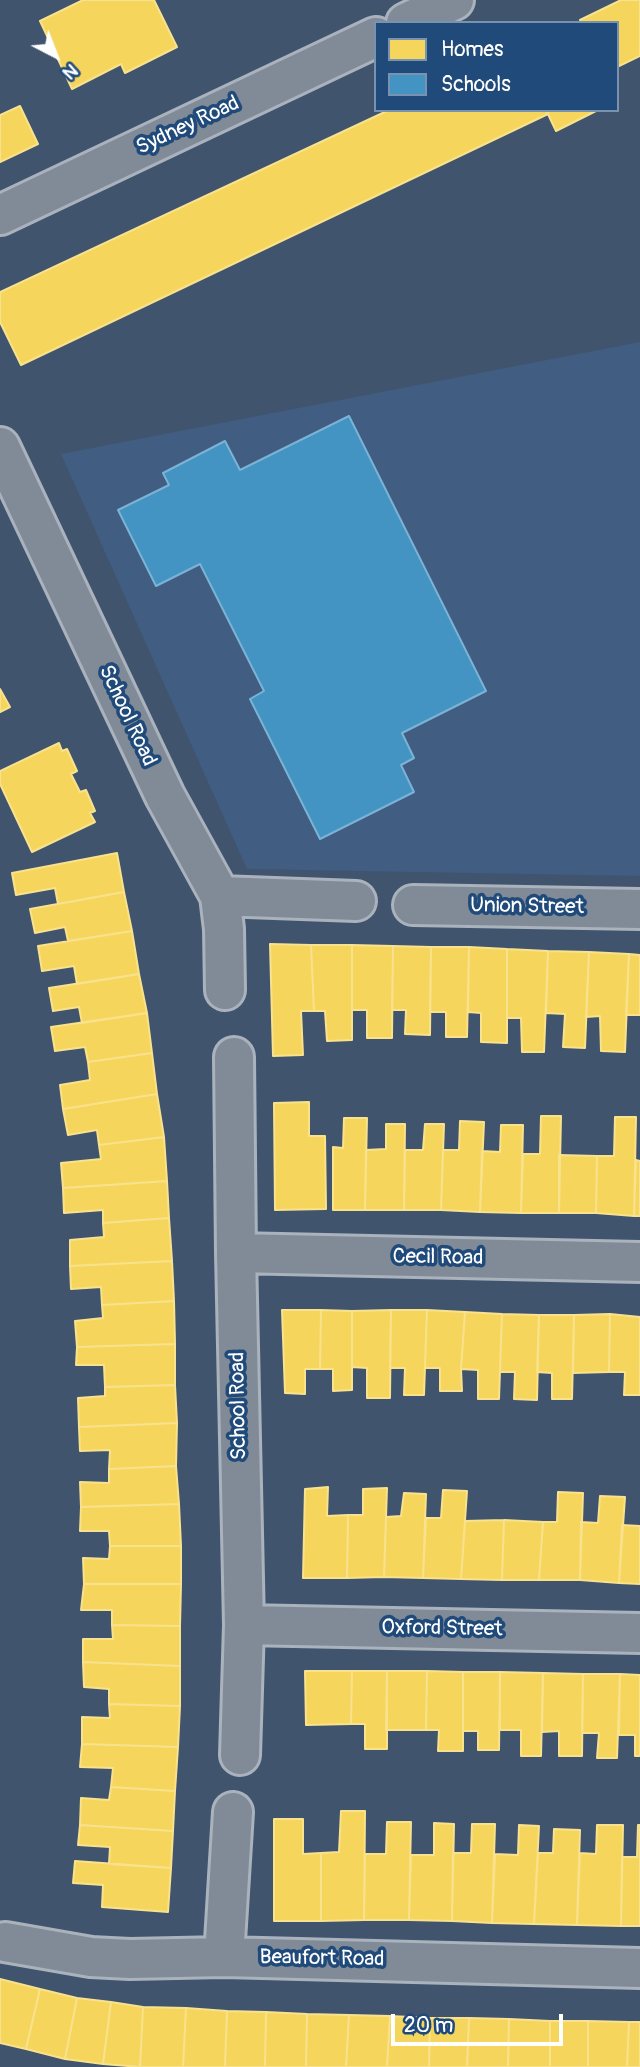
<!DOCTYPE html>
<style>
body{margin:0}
#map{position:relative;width:640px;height:2067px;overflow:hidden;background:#40546d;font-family:Pangolin,sans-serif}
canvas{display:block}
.legend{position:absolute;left:374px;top:21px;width:245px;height:91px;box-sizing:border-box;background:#1f4a7a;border:2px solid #7992af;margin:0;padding:9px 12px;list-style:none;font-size:21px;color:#fff}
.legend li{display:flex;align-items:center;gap:14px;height:35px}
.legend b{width:35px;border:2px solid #7992af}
.north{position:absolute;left:21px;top:21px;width:70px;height:70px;-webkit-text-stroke:5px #1f4a7a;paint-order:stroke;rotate:138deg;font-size:19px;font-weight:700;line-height:28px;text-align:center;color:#fff}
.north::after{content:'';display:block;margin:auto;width:24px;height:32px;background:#fff;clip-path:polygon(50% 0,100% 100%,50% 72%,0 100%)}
.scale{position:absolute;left:391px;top:2014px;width:172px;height:32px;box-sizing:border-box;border:4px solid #fff;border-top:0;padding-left:9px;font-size:21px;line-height:24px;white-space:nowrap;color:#fff;-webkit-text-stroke:5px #1f4a7a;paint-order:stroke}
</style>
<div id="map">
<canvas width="640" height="2067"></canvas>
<ul class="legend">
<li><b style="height:19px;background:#f6d55c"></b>Homes</li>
<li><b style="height:19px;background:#4393c3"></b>Schools</li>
</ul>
<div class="north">N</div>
<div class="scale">20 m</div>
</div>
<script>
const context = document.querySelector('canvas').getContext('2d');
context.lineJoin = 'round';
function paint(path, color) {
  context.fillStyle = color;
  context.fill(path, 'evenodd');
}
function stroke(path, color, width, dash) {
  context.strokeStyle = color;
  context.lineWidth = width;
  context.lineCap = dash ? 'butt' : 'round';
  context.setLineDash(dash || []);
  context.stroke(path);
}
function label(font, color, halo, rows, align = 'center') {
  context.font = font + ' Pangolin,sans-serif';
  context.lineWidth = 7;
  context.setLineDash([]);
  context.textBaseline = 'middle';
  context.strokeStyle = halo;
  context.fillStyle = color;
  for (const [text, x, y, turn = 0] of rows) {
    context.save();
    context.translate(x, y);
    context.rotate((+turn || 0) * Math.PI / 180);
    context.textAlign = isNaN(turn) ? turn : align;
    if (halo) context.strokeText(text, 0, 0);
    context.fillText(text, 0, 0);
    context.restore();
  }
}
const built = new Path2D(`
 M640,342V876L247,869L61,454Z`);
const homes = new Path2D(`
 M83,0H154L177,47L125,73L121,64L72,89L40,21Z
 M621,0H640V56L617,67V23H581L580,20Z
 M20,106L38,144L0,162V115Z
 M389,110H546L548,114L21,365L0,322V292Z
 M546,110H598L556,131Z
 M0,689L10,707L0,712Z
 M59,743L62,751L67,749L77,771L71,774L80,792L86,790L95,811L90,813L95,822L32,852L0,784V771Z
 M117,853L124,892L58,904L55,888L16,895L12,873Z
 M124,892L132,931L68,941L65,927L35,933L30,909Z
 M132,931L139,974L77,984L74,966L42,971L38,946Z
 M270,944L311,945L314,1011H301L303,1055L273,1056Z
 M311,945H352V1040L327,1041L325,1011H314Z
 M352,945L393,946L392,1038H367V1010H352Z
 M393,946L431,947L430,1035L405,1034L406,1010H392Z
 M431,947H469L467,1037H446V1012H430Z
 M469,947L507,949V1043L481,1042V1013L468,1012Z
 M507,949L548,951L544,1052H522L521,1018H507Z
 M548,951L589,952L585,1048L563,1047L565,1014L546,1013Z
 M589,952L629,954L625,1052L601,1051L600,1016L586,1017Z
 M629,954L640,955V1015H626Z
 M139,974L147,1013L82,1023L79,1007L53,1011L49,988Z
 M147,1013L152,1053L88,1062L85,1047L55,1051L51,1027Z
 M152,1053L157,1094L63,1109L60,1085L90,1080L88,1062Z
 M157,1094L164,1137L99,1145L97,1130L68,1135L63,1109Z
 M309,1102V1136H325L326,1209L275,1210L274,1103Z
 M541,1116H561L559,1213H521L523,1154H540Z
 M615,1117H636L634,1216L596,1213L597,1156H614Z
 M344,1118H367L365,1210H333V1147L343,1148Z
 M460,1121L484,1122L480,1212L441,1210L443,1150H459Z
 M386,1124H405L404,1210H365L366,1150L386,1149Z
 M425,1124H444L441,1210H404L405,1150H423Z
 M501,1125H523L521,1213L480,1212L482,1151L500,1152Z
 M164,1137L167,1181L63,1188L61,1163L101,1159L99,1145Z
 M559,1155L597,1156L596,1213H559Z
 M636,1160L640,1161V1216H634Z
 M167,1181L169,1218L103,1223V1210L64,1213L63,1188Z
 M169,1218L172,1261L70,1266V1240L104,1237L103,1223Z
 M172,1261L174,1301L102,1305L101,1287L71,1289L70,1266Z
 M174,1301L175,1344L77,1347L75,1321L103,1318L102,1305Z
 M282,1310H321L320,1369H305V1394L285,1393Z
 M321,1310L352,1311V1390L333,1391V1369H320Z
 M391,1310H427L424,1395H404L405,1368H390Z
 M391,1310L390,1398H367V1368L352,1367V1311Z
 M427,1310L465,1312L461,1369L462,1391H440V1368H425Z
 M465,1312L502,1314L499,1399H478V1370L461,1369Z
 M502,1314L539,1315L537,1400L514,1399L515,1372H500Z
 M610,1314L640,1317V1395H624L625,1372H609Z
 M610,1314L609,1372L573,1373L574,1315Z
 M539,1315H574L572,1399H552V1373L537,1372Z
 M175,1344V1385L105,1387L104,1365H76L77,1347Z
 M175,1385L177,1423L79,1427L78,1398L105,1396V1387Z
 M177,1423L176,1466L109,1469L110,1450L80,1451L79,1427Z
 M176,1466L179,1504L81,1507L80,1482L109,1483V1469Z
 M328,1487L327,1516L348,1515L347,1578H303L305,1489Z
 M387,1488L384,1577L347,1578L348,1515H363V1489Z
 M443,1490L467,1491L461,1579L423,1578L426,1518H441Z
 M558,1492L583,1493L580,1580H539L543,1522H557Z
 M404,1493L426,1494L423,1578L384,1577L386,1517L401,1516Z
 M600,1496L625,1497L619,1583L580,1580L581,1522L598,1523Z
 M179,1504L181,1546H110L109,1531H80L81,1507Z
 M504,1520L502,1580L461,1579L465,1521Z
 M504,1520L543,1522L539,1580H502Z
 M622,1525L640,1526V1584L619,1583Z
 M110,1546H181V1584H84L83,1558L109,1559Z
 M84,1584H181L180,1626L112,1625V1610H81Z
 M112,1625L180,1626V1666L83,1662V1639H113Z
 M83,1662L180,1666V1706L109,1704V1689L84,1687Z
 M305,1671H352L351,1724L306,1725Z
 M352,1671H387V1749H365V1724H351Z
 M387,1671H427L426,1730H386Z
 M427,1671L463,1672V1751H438L439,1730H426Z
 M463,1672H500L499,1750H478V1731H463Z
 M500,1672L543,1673L541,1756H521V1730H500Z
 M543,1673L583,1674L582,1756H559V1731L542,1732Z
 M583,1674H620L617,1758H597L599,1733H582Z
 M620,1674L640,1675V1756H635V1735H619Z
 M109,1704L180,1706L178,1747L82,1744V1717L110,1718Z
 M82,1744L178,1747L175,1791L111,1787L113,1768L80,1767Z
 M111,1787L175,1791L173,1831L80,1825L81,1798L109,1800Z
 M341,1811H365L364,1920L321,1921V1853L339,1852Z
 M274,1819H303V1854L321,1853V1921H274Z
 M387,1822H411L409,1920H364L365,1854H386Z
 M434,1823L454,1824L452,1921L409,1920L411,1855H434Z
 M472,1824H495L492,1923L452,1921L453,1853H471Z
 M80,1825L173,1831L171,1868L109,1864L110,1847L78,1845Z
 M519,1825L539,1826L534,1924L492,1923L495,1854L518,1855Z
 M597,1825H623L621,1926L577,1925L580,1853L596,1854Z
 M638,1825H640V1926H621L622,1857H637Z
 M554,1829L580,1830L577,1925L534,1924L538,1853H553Z
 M75,1861L171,1868L168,1912L102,1907L103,1885L73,1883Z
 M0,1979L40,1989L26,2049L0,2043Z
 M40,1989L77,1998L65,2059L26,2049Z
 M77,1998L111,2002L103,2064L65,2059Z
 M111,2002L143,2007L140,2067L103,2064Z
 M143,2007L186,2008L183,2067H140Z
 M186,2008L227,2011L225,2067H183Z
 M227,2011L266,2012L265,2067H225Z
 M266,2012L307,2014L306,2067H265Z
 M307,2014L349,2015L346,2067H306Z
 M349,2015L390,2016L387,2067H346Z
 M390,2016L430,2018L429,2067H387Z
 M430,2018H469L467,2067H429Z
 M469,2018L509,2019L508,2067H467Z
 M509,2019L550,2021V2067H508Z
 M550,2021H588V2067H550Z
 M588,2021L629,2022L627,2067H588Z
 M629,2022H640V2067H627Z`);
const schools = new Path2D(`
 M349,416L486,691L402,733L414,758L401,765L414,792L320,839L250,699L264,691L200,564L156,586L118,510L169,485L163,473L225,441L240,470Z`);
const minor = new Path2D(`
 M406,23L454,0
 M0,215L376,37
 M0,447L165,796L220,896L224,929L225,990
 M220,896L356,901
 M413,905L640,909
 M234,1057L236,1253L244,1625L240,1755
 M236,1253L640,1262
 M244,1625L640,1633
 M5,1942L91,1957L130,1959L224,1957L640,1968
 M224,1957L233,1812`);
const streetNames = [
 ["Sydney Road",188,126,-25],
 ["School Road",127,716,65],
 ["Union Street",527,907,1],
 ["Cecil Road",438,1258,1],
 ["School Road",239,1406,-91],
 ["Oxford Street",442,1629,1],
 ["Beaufort Road",322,1959,1]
];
paint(built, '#415d82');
paint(homes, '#f6d55c');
stroke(homes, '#f9e28d', 2);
paint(schools, '#4393c3');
stroke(schools, '#7bb3d5', 2);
stroke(minor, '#a9b2bd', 44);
stroke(minor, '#818b97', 38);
label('21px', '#fff', '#1f4a7a', streetNames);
</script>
